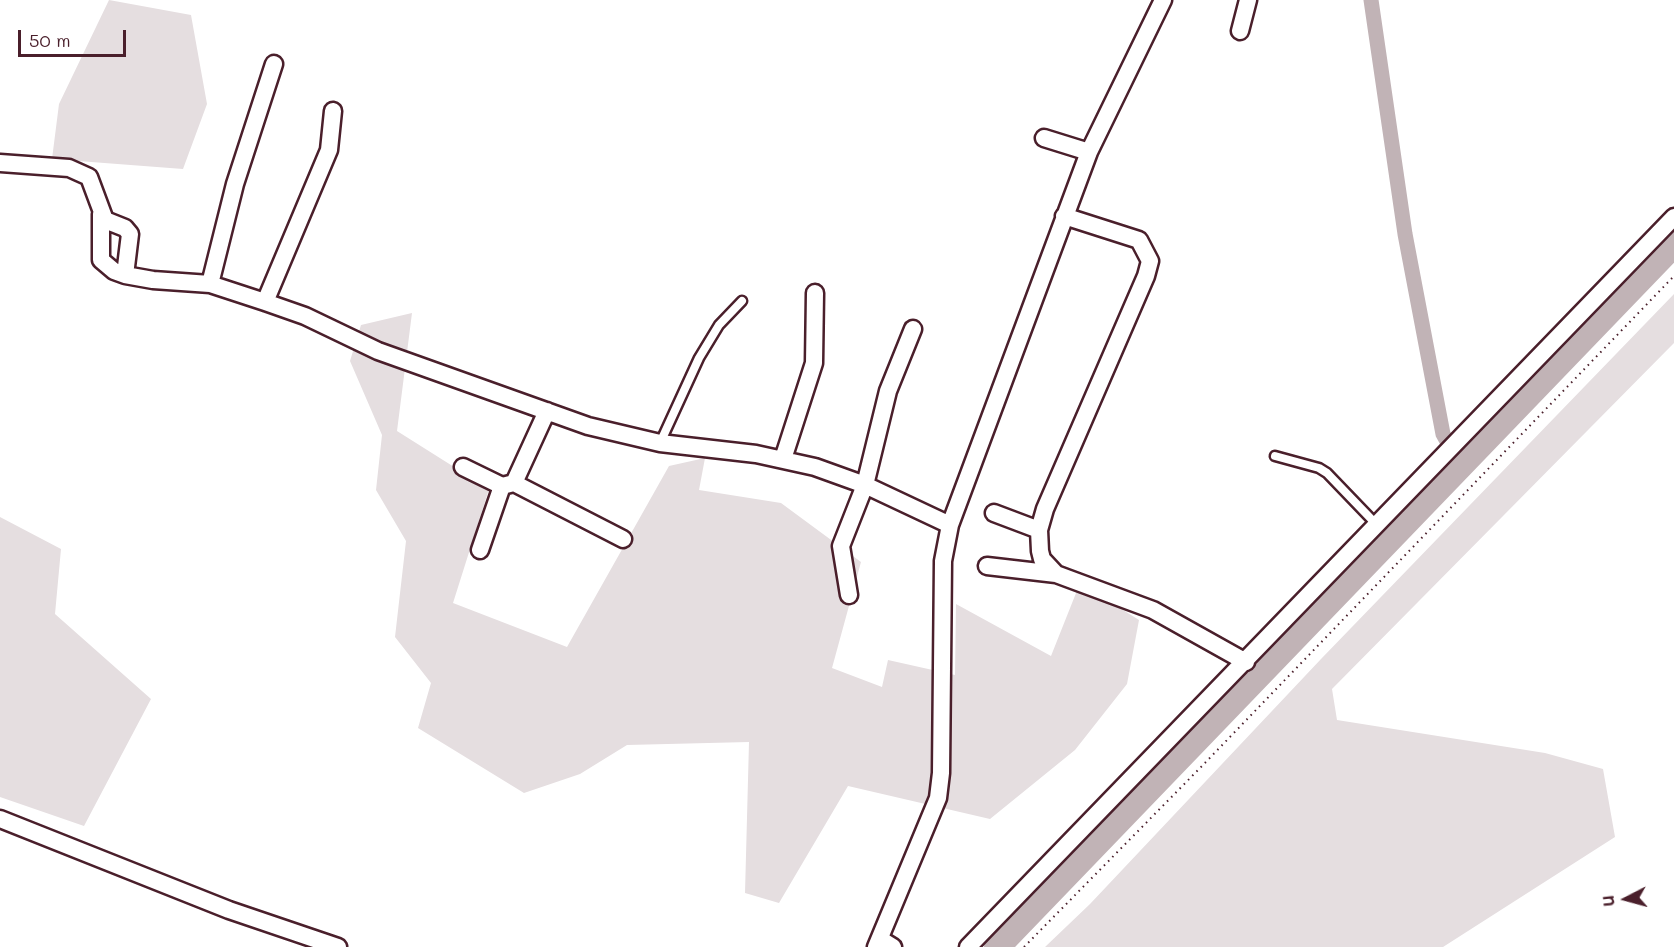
<!DOCTYPE html>
<style>
body{margin:0}
#map{position:relative;width:1674px;height:947px;overflow:hidden;background:#fff;font-family:Mali,sans-serif}
canvas{display:block}
.north{position:absolute;left:1596px;top:869px;width:60px;height:60px;-webkit-text-stroke:4px #fff;paint-order:stroke;rotate:264deg;font-size:16px;font-weight:700;line-height:24px;text-align:center;color:#4a1f2b}
.north::after{content:'';display:block;margin:auto;width:21px;height:27px;background:#4a1f2b;clip-path:polygon(50% 0,100% 100%,50% 72%,0 100%)}
.scale{position:absolute;left:18px;top:30px;width:108px;height:27px;box-sizing:border-box;border:3px solid #4a1f2b;border-top:0;padding-left:8px;font-size:18px;line-height:21px;white-space:nowrap;color:#4a1f2b;-webkit-text-stroke:4px #fff;paint-order:stroke}
</style>
<div id="map">
<canvas width="1674" height="947"></canvas>
<div class="north">U</div>
<div class="scale">50 m</div>
</div>
<script>
const context = document.querySelector('canvas').getContext('2d');
context.lineJoin = 'round';
function paint(path, color) {
  context.fillStyle = color;
  context.fill(path, 'evenodd');
}
function stroke(path, color, width, dash) {
  context.strokeStyle = color;
  context.lineWidth = width;
  context.lineCap = dash ? 'butt' : 'round';
  context.setLineDash(dash || []);
  context.stroke(path);
}
const green = new Path2D(`
 M109,0L191,15L207,104L183,169L52,159L59,104Z
 M1674,294V343L1332,689L1337,720L1545,753L1603,769L1615,837L1443,947H1045L1090,904L1321,659Z
 M412,313L397,431L489,489L453,603L567,647L669,466L705,458L699,490L781,503L861,562L832,668L882,687L888,660L955,675L956,604L1051,656L1080,583L1139,620L1127,684L1075,750L990,819L848,786L779,903L745,893L749,742L627,745L580,774L524,793L418,728L431,683L395,637L406,541L376,490L382,435L350,361L361,325Z
 M0,517L61,549L55,614L151,699L84,826L0,797Z`);
const canal = new Path2D(`
 M1371,0L1405,234L1443,434L1461,467`);
const river = new Path2D(`
 M997,947L1674,244`);
const path = new Path2D(`
 M1024,947L1202,766L1674,276`);
const service = new Path2D(`
 M660,443L699,358L719,325L742,301
 M1275,456L1319,468L1327,473L1377,525`);
const minor = new Path2D(`
 M1240,31L1248,0
 M1044,138L1089,152
 M0,163L69,168L89,177L105,220L125,228L130,234L125,275L153,280L210,284L265,302L305,316L378,351L588,426L660,443L756,454L815,467L865,485L950,525
 M101,214V260L114,271L125,275
 M1064,216L1139,240L1150,261L1146,276L1045,509L1039,530L1040,551L1042,559L1056,574L1153,610L1246,662
 M210,284L235,184L274,64
 M265,302L329,150L333,111
 M783,459L814,363L815,293
 M463,467L502,486L514,483L547,411
 M514,483L623,539
 M994,513L1039,530
 M480,550L502,486
 M987,566L1056,574
 M849,595L841,546L865,485L888,391L913,329
 M0,819L229,910L338,947
 M880,939L893,947
 M876,947L938,798L941,773L943,561L950,525L1089,152L1163,0
 M968,947L1674,217`);
paint(green, '#e5dee0');
stroke(canal, '#c1b3b6', 15);
stroke(river, '#c1b3b6', 26);
stroke(service, '#4a1f2b', 13);
stroke(minor, '#4a1f2b', 21);
stroke(path, '#4a1f2b', 2, [1.5, 4.5]);
stroke(service, '#fff', 8);
stroke(minor, '#fff', 16);
</script>
